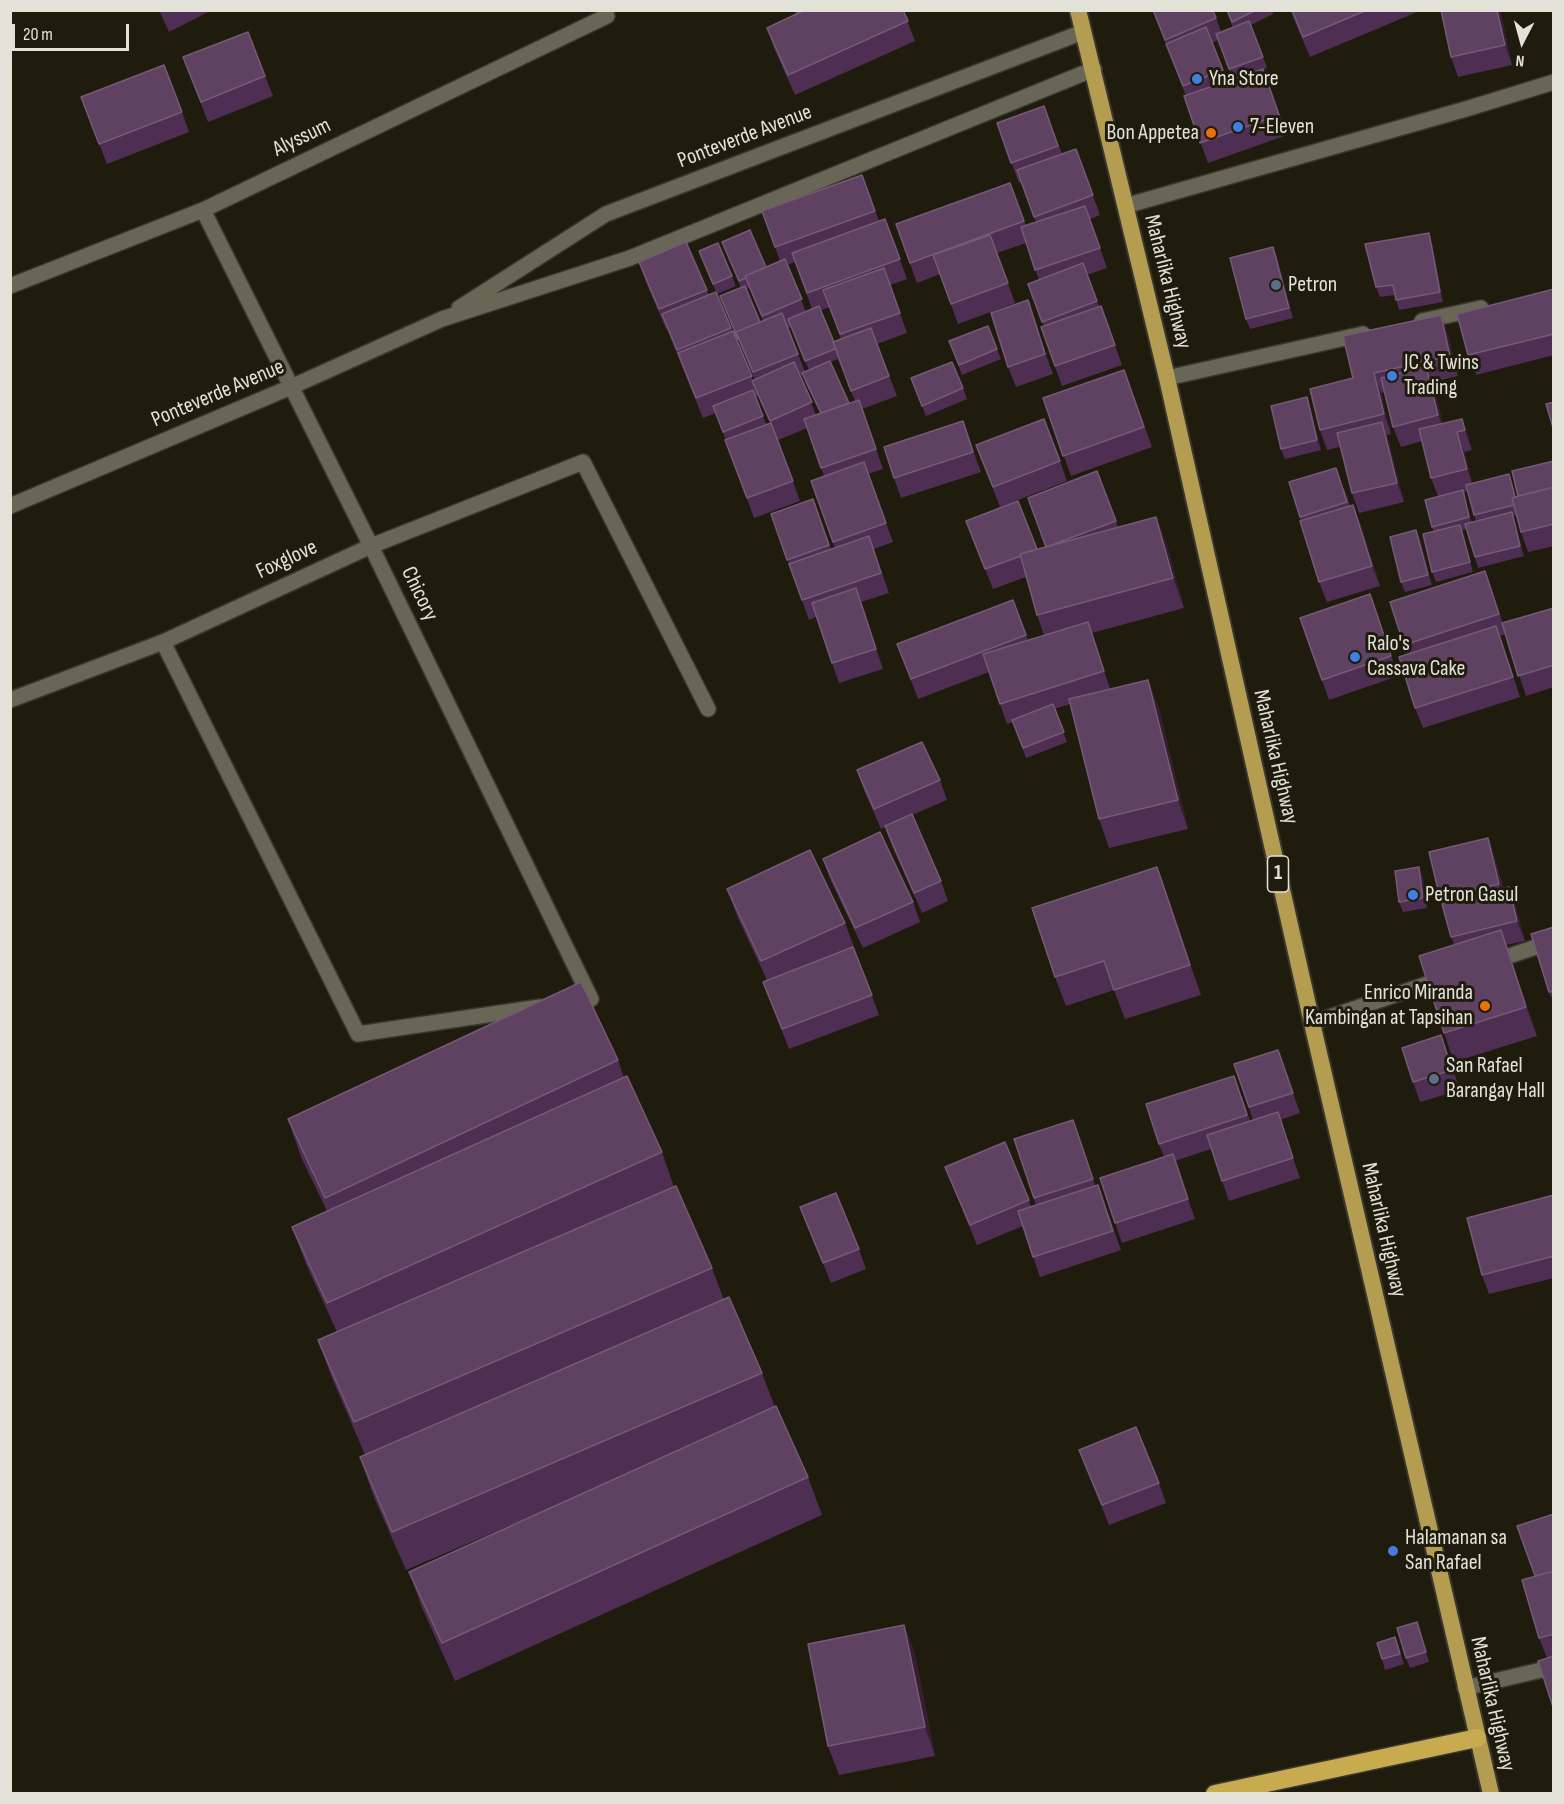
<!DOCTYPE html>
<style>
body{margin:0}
#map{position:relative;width:1564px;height:1804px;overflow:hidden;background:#1f1c0e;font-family:"Sofia Sans Condensed",sans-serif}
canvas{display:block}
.frame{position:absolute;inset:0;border:12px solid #e3e2d9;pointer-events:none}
.north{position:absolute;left:1492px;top:12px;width:60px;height:60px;-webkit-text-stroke:4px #1f1c0e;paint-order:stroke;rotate:186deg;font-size:16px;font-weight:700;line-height:24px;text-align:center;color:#e3e2d9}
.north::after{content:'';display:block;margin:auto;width:21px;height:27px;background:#e3e2d9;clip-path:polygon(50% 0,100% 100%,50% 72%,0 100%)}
.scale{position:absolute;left:12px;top:24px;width:117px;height:27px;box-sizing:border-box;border:3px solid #e3e2d9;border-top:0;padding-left:8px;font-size:18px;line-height:21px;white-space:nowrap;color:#e3e2d9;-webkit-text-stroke:4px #1f1c0e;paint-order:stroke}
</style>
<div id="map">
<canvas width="1564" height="1804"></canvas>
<div class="frame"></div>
<div class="north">N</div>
<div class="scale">20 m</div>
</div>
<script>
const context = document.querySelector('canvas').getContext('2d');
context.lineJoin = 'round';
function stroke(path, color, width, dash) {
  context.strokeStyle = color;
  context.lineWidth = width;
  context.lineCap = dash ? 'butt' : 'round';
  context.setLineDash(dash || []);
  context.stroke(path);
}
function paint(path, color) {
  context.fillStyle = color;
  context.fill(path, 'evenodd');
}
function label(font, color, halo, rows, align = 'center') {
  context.font = font + ' "Sofia Sans Condensed",sans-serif';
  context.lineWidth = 6;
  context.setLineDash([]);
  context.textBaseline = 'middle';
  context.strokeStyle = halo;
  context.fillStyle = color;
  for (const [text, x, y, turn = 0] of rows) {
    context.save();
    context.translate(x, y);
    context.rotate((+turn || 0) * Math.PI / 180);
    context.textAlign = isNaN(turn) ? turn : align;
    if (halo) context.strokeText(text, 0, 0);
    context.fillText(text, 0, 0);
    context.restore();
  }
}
const minor = new Path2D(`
 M1125,206L1466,109L1554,82
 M203,210L371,546L591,999L569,1002
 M10,286L203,210L607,16
 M459,308L606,214L1083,32
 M1422,321L1481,308
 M1167,378L1363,334
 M10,506L291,387L442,319L630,258L1094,69
 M163,642L358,1034L540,1007
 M10,700L163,642L371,546L583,462L708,709
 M1491,962L1554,941
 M1312,1023L1445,978
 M1465,1688L1554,1667`);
const trunk = new Path2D(`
 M1078,10L1167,378L1312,1023L1491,1794`);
const motorway = new Path2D(`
 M1215,1794L1477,1738`);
const wall = new Path2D(`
 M159,10H212L169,32Z
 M794,10H903L915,41L795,95L774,48L767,28L796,15Z
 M1153,10L1216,18L1221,32L1233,28L1226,10H1272L1273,14L1251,25L1267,68L1233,80L1218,40L1212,43L1228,82L1263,69L1287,135L1208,163L1184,96H1186Z
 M1290,10H1416L1417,12L1310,57Z
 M1500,10L1512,65L1458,77L1451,57Z
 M248,32L273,96L208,122L183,57Z
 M81,97L182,112L189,132L107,164Z
 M1044,106L1062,154L1076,149L1100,215L1090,219L1107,268L1087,275L1099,306H1101L1122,365L1062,386L1041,327L1044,326L1028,284L1039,280L1026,243L997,253L1015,303L958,324L940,274L917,283L896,224L1010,183L1026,226L1036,222L1021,182L1019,183L997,123Z
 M862,175L879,221L885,219L907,279L890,285L907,333L877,344L897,396L862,409L883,469L868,474L893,542L874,549L889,593L861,602L883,669L839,683L816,617L809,620L771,514L813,499L831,549L835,548L811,481L824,476L807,428L778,440L800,501L754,518L716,413L703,418L667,329H666L646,282L639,262L686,242L709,295L716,292L699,251L732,276L736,286L717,294L753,380H755L720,296L741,288L722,242L766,267L780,261L762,211ZM795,262L812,309L806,312L787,265ZM749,288L763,321L760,322L746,290ZM830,307L841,339L834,342L821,310ZM791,327L809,370L805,372L788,328ZM838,359L855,401L849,403L830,362ZM803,375L806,384L820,413L816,415L800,376ZM758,396L770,423L766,424L756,397Z
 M1432,243L1443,302L1399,310L1395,295L1380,297L1376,287Z
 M1273,247L1277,257L1293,318L1250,329L1246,319Z
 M1554,289V355L1476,375L1468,355Z
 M1035,320L1053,374L1016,387L1008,367Z
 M1448,335L1458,376L1432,382L1443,424L1462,419L1472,450L1464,452L1472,483L1509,474L1516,497L1518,496L1554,461V546L1528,552L1521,532L1516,515L1513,516L1524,556L1478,568L1467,529L1462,530L1473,572L1436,582L1432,572L1434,532L1432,527L1438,496L1431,478L1422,441L1401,447L1393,427L1384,392L1381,393L1391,434L1387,435L1404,502L1359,513L1352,493L1340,447L1327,450L1320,430L1353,378ZM1468,491L1476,521L1472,522L1463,492Z
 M949,341L997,349L1001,359L962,375Z
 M1124,370L1152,447L1071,476L1043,398Z
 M915,388H963L967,399L926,416Z
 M1307,397L1310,407L1321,450L1285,459L1281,449Z
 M963,421L981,472L901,498L894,478Z
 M976,445L1060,461L1067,481L1000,507Z
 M1097,471L1118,527L1167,546L1184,608L1092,633L1110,689L1148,680L1159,709L1188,829L1109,848L1099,819L1070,704L1054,709L1067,742L1026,758L1013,722L1007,724L989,672L918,699L897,644L1013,600L1028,640L1044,635L1037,615L1026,577L993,589L966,521L1037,549L1046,547Z
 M1289,482L1344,488L1350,506L1361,525L1380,586L1327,602L1319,582Z
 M1420,540L1432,585L1405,592L1401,582Z
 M1485,571L1503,623L1554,608V687L1526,696L1506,634L1500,636L1520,697L1423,728L1415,708L1407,654L1404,645Z
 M1370,594L1398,676L1329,700L1300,618Z
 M857,770L940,780L947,800L912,815L941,881L948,901L922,913L892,846L885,827L881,829L864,790Z
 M1495,858L1503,888L1516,907L1525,941L1506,945L1537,1036L1454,1062L1444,1033L1454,945L1440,898Z
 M823,859L913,902L920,922L863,948L830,879Z
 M1157,867L1201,995L1125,1019L1114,990L1066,1006L1055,977Z
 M1423,877L1427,908L1403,912L1399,902Z
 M727,889L845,923L879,1015L789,1049L763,982L767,980L738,918Z
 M1554,927V1003L1549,992Z
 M1441,1035L1460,1090L1420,1102L1413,1082Z
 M1278,1050L1300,1113L1280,1120L1300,1178L1229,1201L1211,1149L1175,1161L1195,1219L1122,1243L1115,1223L1164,1157L1159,1144L1242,1096L1250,1121L1253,1120L1234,1064Z
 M618,1060L624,1078L662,1152L674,1187L712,1268L724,1300L762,1373L775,1407L808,1477L822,1515L455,1681L423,1610L409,1572L572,1499L406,1570L373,1495L360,1457L365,1455L332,1378L318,1340L337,1332L306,1264L292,1227L327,1211L301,1157L288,1119Z
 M1014,1139H1080L1095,1185L1105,1205L1121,1250L1040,1277L1023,1226L977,1245L953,1187L945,1167L1005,1142L1031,1206L1036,1205Z
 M1554,1195V1278L1489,1294L1482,1275Z
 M800,1207L859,1249L866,1269L831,1283Z
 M1079,1450L1159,1483L1166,1503L1109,1525Z
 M1554,1514V1710L1547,1658L1539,1638L1535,1576Z
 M904,1625L915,1654L935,1756L839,1775L828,1746Z
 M1420,1632L1429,1662L1410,1668L1406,1658Z
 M1395,1637L1404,1664L1385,1670L1382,1659Z`);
const shadedWall = new Path2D(`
 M1497,10H1500L1512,65L1505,45Z
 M1429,233L1432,243L1443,302L1440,292Z
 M1273,247L1277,257L1293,318L1289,308Z
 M1028,300L1035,320L1053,374L1045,354Z
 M1441,315L1448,335L1458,376L1450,356Z
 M1426,366L1433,386L1446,435L1438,415Z
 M1374,373L1381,393L1391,434L1384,414Z
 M1307,397L1310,407L1321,450L1317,440Z
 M1462,419L1469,439L1472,450L1465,430Z
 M963,421L971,441L981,472L973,452Z
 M1382,422L1389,442L1404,502L1397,483Z
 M1457,432L1464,452L1474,489L1467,469Z
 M1463,490L1466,501L1473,527L1469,517Z
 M1353,505L1361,525L1380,586L1372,566Z
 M1512,512L1515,522L1524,556L1520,546Z
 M1156,517L1167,546L1184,608L1173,578Z
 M1460,525L1464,535L1473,572L1470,562Z
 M1416,530L1420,540L1432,585L1428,575Z
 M1485,571L1492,591L1506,634L1499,614Z
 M856,588L864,608L883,669L876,649Z
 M1088,622L1095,642L1111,691L1104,671Z
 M1148,680L1159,709L1188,829L1178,800Z
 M1488,838L1495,858L1506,904L1499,884Z
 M1157,867L1168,896L1201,995L1190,965Z
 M1419,867L1423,877L1427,908L1423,898Z
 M1509,887L1516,907L1525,941L1517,921Z
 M1501,930L1511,959L1537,1036L1526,1007Z
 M1173,1154L1180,1174L1195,1219L1188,1199Z
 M904,1625L915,1654L935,1756L925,1727Z`);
const building = new Path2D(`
 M805,10H903L908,21L788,75L767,28Z
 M1153,10H1213L1216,18L1165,40Z
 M1227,10H1256L1232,22Z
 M1292,10H1367L1303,37Z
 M1441,10H1497L1505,45L1451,57Z
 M1249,21L1263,57L1229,69L1216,34Z
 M1206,27L1223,70L1183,86L1166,44Z
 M248,32L265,76L201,102L183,57Z
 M164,65L182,112L99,144L81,97Z
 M1263,69L1279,115L1200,143L1184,96Z
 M1044,106L1058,146L1011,163L997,123Z
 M1076,149L1093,195L1034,217L1017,170Z
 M862,175L875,211L775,247L762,211Z
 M1010,183L1024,221L910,263L896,224Z
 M1085,206L1100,248L1035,270L1021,227Z
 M885,219L900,259L807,293L792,253Z
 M750,230L766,267L745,276L746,278L739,281L722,242Z
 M1429,233L1440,292L1396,300L1393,285L1376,287L1365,244Z
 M990,235L1008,283L951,304L933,255Z
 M686,242L707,290L659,309L639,262Z
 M718,243L732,276L713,284L699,251Z
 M1273,247L1289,308L1246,319L1230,258Z
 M785,259L802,299L762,316L745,276Z
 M1083,263L1097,301L1042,322L1028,284Z
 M884,268L900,313L840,334L823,290Z
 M745,286L760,322L736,332L739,339H738L720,296Z
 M1554,289V334L1468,355L1457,314Z
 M716,292L731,328L677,350L662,314Z
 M1028,300L1045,354L1008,367L991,313Z
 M819,306L834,342H833L835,349L805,361L788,319Z
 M1101,306L1115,345L1055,366L1041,327Z
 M782,313L798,354L753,372L736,332Z
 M1441,315L1450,356L1374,373L1384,414L1320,430L1310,389L1353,378L1343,336Z
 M988,326L997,349L959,365L949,341Z
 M871,328L889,376L851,391L833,342Z
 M733,331L752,376L696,398L678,353Z
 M830,361L849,403L821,413L802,373Z
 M794,362L812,402L770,421L752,381Z
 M952,362L963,388L922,406L911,378Z
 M1426,366L1438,415L1393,427L1381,378Z
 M1124,370L1144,427L1063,456L1043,398Z
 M753,390L763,416L723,432L713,406Z
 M1307,397L1317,440L1281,449L1271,406Z
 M859,400L876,449L821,468L804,419Z
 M1554,402V431L1546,404Z
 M1044,419L1060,461L993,487L976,445Z
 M1462,419L1465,430L1457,432L1467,469L1431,478L1419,429Z
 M963,421L973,452L894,478L884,447Z
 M1382,422L1397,483L1352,493L1337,433Z
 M771,423L793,481L747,498L725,440Z
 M1554,461V487L1518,496L1512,471Z
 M864,462L886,523L833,542L811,481Z
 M1336,468L1347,502L1300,517L1289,482Z
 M1097,471L1116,521L1046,547L1028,498Z
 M1509,474L1515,497L1512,498L1514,505L1474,515L1466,485Z
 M1554,487V524L1521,532L1512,498Z
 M1463,490L1469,517L1432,527L1425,500Z
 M813,499L829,545L787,560L771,514Z
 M1018,501L1037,549L1020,554L1021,556L985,569L966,521Z
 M1353,505L1372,566L1319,582L1300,521Z
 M1512,512L1520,546L1475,557L1465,524Z
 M1156,517L1173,578L1037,615L1020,554Z
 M1460,525L1470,562L1432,572L1423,534Z
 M1416,530L1428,575L1401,582L1390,537Z
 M869,536L881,573L802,600L789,564Z
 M1485,571L1499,614L1404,645L1390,602Z
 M856,588L876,649L832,663L812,603Z
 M1370,594L1391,656L1322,680L1300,618Z
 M1013,600L1026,635L911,679L897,644Z
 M1554,608V665L1518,676L1502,623Z
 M1088,622L1104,671L1000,704L983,654Z
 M1496,626L1513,677L1415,708L1399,657Z
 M1148,680L1178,800L1099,819L1069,699Z
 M1053,704L1064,732L1023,748L1012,720Z
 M922,742L940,780L874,809L857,770Z
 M912,814L941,881L914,893L885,826Z
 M880,832L913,902L855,928L823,859Z
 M1488,838L1499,884L1440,898L1429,852Z
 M810,850L845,923L761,961L727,889Z
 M1157,867L1190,965L1114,990L1104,961L1055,977L1032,908Z
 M1419,867L1423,898L1399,902L1395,871Z
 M1509,887L1517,921L1451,937L1442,904Z
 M1554,927V991L1549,992L1531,934Z
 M1501,930L1526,1007L1444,1033L1419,956Z
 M853,947L872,995L782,1029L763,982Z
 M581,982L618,1060L325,1198L288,1119Z
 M1441,1035L1452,1070L1413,1082L1402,1048Z
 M1278,1050L1293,1093L1249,1107L1234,1064Z
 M627,1076L662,1152L327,1303L292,1227Z
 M1234,1076L1247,1115L1159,1144L1146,1104Z
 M1278,1112L1293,1158L1222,1181L1207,1135Z
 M1073,1120L1093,1179L1034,1198L1014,1139Z
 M1005,1142L1029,1200L970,1225L945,1167Z
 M1173,1154L1188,1199L1115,1223L1100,1178Z
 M1098,1185L1113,1231L1033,1257L1018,1211Z
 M676,1186L712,1268L354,1422L318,1340Z
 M836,1193L859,1249L823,1263L800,1207Z
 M1554,1195V1256L1482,1275L1467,1218Z
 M729,1297L762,1373L392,1532L360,1457Z
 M776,1406L808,1477L442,1643L409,1572Z
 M1136,1427L1159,1483L1102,1505L1079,1450Z
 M1554,1514V1571L1535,1576L1517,1526Z
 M1554,1571V1634L1539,1638L1522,1580Z
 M1417,1622L1426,1652L1406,1658L1397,1628Z
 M904,1625L925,1727L828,1746L808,1644Z
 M1395,1637L1400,1654L1382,1659L1377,1643Z
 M1554,1656V1710L1538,1661Z`);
const markers = [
 [1197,79,6,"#3f7fe0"],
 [1238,127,6,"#3f7fe0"],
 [1211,133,6,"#e8710a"],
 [1276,285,6,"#5c6f8a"],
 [1392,376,6,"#3f7fe0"],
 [1355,657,6,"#3f7fe0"],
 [1413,895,6,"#3f7fe0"],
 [1485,1006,6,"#e8710a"],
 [1434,1079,6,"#5c6f8a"],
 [1393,1551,6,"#3f7fe0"]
];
const shields = [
 [1278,874,21]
];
const shieldNames = [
 ["1",1278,874]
];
const poiNames = [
 ["Yna Store",1209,79],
 ["7-Eleven",1250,127],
 ["Bon Appetea",1199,133,"right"],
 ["Petron",1288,285],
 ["JC & Twins",1404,363],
 ["Trading",1404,388],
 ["Ralo's",1367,644],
 ["Cassava Cake",1367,669],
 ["Petron Gasul",1425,895],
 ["Enrico Miranda",1473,993,"right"],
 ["Kambingan at Tapsihan",1473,1018,"right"],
 ["San Rafael",1446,1066],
 ["Barangay Hall",1446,1091],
 ["Halamanan sa",1405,1538],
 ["San Rafael",1405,1563]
];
const streetNames = [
 ["Ponteverde Avenue",745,137,-21],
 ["Alyssum",302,138,-26],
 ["Maharlika Highway",1167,282,76],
 ["Ponteverde Avenue",218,394,-23],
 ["Foxglove",287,560,-25],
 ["Chicory",419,594,64],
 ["Maharlika Highway",1275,757,77],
 ["Maharlika Highway",1383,1230,77],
 ["Maharlika Highway",1492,1704,77]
];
stroke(minor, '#393730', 18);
stroke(trunk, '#393730', 20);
stroke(motorway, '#393730', 21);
stroke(minor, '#686655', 15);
stroke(trunk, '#b49d50', 16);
stroke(motorway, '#c7ab4e', 18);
paint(wall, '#4f2e54');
paint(shadedWall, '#351e32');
paint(building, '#5f4162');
stroke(building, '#745a75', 1.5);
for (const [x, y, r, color] of markers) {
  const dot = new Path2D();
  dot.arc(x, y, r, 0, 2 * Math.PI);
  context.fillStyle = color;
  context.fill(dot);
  stroke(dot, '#1f1c0e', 2);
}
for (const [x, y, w] of shields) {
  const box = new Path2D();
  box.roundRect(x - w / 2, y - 18, w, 36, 4.5);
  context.fillStyle = '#1f1c0e';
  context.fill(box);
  stroke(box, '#e3e2d9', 1.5);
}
label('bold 21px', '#e3e2d9', null, shieldNames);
label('22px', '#e3e2d9', '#1f1c0e', poiNames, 'left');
label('22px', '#e3e2d9', '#1f1c0e', streetNames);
</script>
